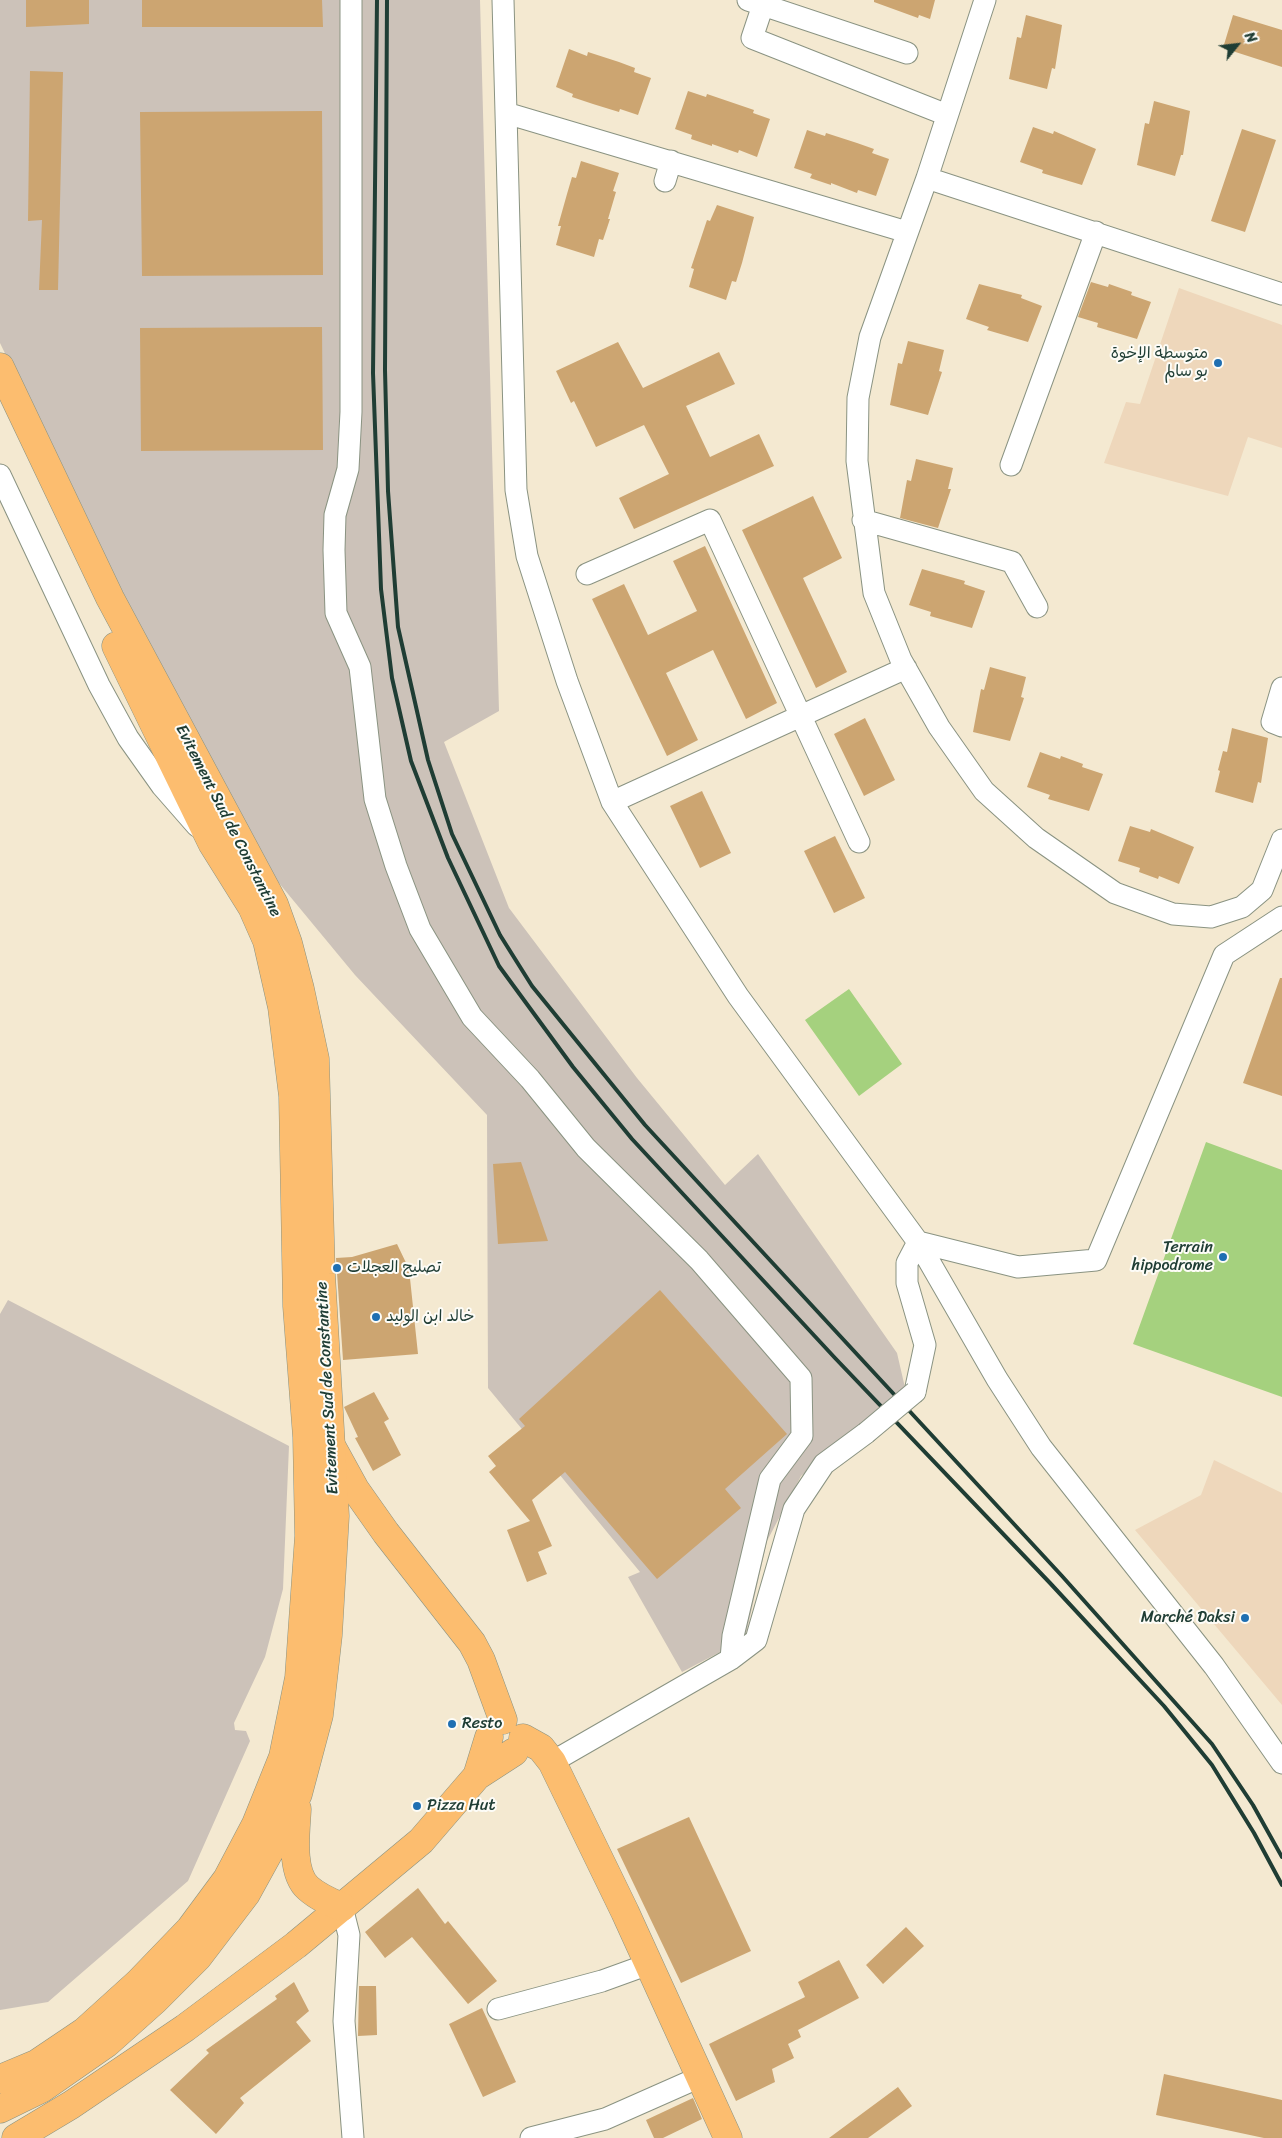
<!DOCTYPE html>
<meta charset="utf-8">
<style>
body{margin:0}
#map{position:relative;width:1282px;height:2138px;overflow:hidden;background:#f4e9d1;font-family:Sriracha,sans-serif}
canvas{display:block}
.north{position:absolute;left:1212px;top:20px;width:50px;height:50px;-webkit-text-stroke:4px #fdfcf7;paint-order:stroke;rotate:61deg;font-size:14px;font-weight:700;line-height:20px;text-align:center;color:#1f3d34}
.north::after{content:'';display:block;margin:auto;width:18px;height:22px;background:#1f3d34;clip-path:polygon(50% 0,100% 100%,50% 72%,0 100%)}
</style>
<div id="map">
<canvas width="1282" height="2138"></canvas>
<div class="north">N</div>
</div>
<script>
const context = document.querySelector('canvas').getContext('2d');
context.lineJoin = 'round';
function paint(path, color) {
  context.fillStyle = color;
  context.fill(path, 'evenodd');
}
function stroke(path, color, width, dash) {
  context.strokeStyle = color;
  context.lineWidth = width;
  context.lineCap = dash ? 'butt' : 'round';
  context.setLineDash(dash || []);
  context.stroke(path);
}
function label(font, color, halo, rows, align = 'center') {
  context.font = font + ' Sriracha,"Playpen Sans Arabic",sans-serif';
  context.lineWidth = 4;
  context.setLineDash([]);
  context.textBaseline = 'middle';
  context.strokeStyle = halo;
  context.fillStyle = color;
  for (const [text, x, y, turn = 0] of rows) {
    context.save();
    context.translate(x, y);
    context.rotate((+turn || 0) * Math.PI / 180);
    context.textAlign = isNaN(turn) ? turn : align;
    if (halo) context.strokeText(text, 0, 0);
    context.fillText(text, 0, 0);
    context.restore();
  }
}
const built = new Path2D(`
 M1179,288L1282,325V448L1248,437L1228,496L1104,463L1126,402L1140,404Z
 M1214,1460L1282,1493V1705L1135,1530L1201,1495Z`);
const industrial = new Path2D(`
 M0,0H480L499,711L444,742L509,908L637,1078L725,1185L758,1154L897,1353L906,1392L801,1476L767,1541L745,1639L682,1672L628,1577L640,1572L488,1388L487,1115L355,975L269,871L227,813L0,343Z
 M8,1300L289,1446L283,1589L265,1657L234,1723L235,1730L246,1731L250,1741L188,1881L48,2002L0,2010V1314Z`);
const green = new Path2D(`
 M849,989L902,1064L859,1096L805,1020Z
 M1206,1142L1282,1170V1397L1133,1344Z`);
const building = new Path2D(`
 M26,0H89V24L26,27Z
 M142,0H322L323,27H142Z
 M874,0H935L930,19L919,15L918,18L874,2Z
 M1026,15L1062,25L1055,69L1052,68L1047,89L1009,79L1017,37L1021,38Z
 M1233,15L1282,30V67L1223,48Z
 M569,49L587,56L588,52L619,62L635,68L634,72L651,78L638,115L620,109L619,112L593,104L572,97L573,94L556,87Z
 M30,71L63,72L58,290H39L42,220L28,221Z
 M688,91L706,97L707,94L754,110L753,113L770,119L757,157L739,150L738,153L712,144V146L691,139L692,135L675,129Z
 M1154,101L1190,111L1183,155H1181L1175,176L1137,165L1145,123L1149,124Z
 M322,111L323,275L142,276L140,112Z
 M1033,127L1053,134L1054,131L1096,149L1082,185L1042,173L1043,170L1020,162Z
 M1242,129L1276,140L1245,232L1211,221Z
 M807,130L825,136L826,133L857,143L874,149L872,153L889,159L876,196L858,190L857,193L831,183V185L810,178L812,174L794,168Z
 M581,161L619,173L613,191L616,192L608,219H610L603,240L599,239L594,257L556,245L561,226H558L567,194L572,177L576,178Z
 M717,205L754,217L742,263L736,282L732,281L726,300L689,287L694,269L691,268L707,220L710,221Z
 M1091,282L1108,287L1109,284L1132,292L1131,295L1151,302L1137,339L1097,327L1098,323L1078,317Z
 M979,284L1022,295L1021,298L1042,306L1028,342L987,330L989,327L966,319Z
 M322,327L323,450L141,451L140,328Z
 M908,341L944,350L939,371L942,372L928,415L890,405L898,363L902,364Z
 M618,342L643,388L719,352L735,384L686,406L710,457L759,434L774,466L634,529L619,498L669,474L644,425L596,447L574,401L571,403L556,371Z
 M916,459L953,468L948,489H951L938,528L900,518L907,480L911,481Z
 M813,496L842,558L803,578L847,672L816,688L742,530Z
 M705,546L777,703L746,719L713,650L666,673L698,740L667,756L592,599L624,584L648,635L697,611L673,561Z
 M922,569L965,581L964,584L985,591L972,628L930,616L931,612L909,605Z
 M990,667L1026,677L1021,697L1024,698L1010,741L973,732L981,689L984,690Z
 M865,718L895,780L864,796L834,734Z
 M1232,728L1268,738L1261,783L1258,782L1253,803L1215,792L1220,771L1218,770L1223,751L1227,752Z
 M1040,752L1060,759L1061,756L1083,764L1082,767L1103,774L1089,811L1048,799L1050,795L1027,787Z
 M702,791L731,853L700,868L670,806Z
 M1130,826L1150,832L1151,829L1194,847L1179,884L1159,876L1158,879L1139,872L1140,868L1118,861Z
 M835,836L865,898L834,913L804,851Z
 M1280,978H1282V1096L1243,1083Z
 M521,1162L548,1241L498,1244L493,1164Z
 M397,1244L409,1269L418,1354L343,1360L336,1258L352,1257Z
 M660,1290L787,1434L725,1489L741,1508L657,1579L565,1472L532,1500L552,1546L538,1552L547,1574L527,1582L507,1530L530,1521L489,1472L496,1466L488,1456L525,1426L519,1419Z
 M374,1392L389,1419L384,1422L401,1455L373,1471L355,1438L358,1437L344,1407Z
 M689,1817L751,1951L681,1983L617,1849Z
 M418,1888L445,1924L448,1921L497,1981L468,2004L412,1937L385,1958L365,1932Z
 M906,1927L924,1946L883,1984L866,1965Z
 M839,1960L859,1998L798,2030L801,2037L788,2044L794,2058L772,2069L775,2082L736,2101L709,2044L805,1997L798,1982Z
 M294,1982L309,2011L296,2022L311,2041L240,2098L244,2103L216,2134L170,2090L209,2053L206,2050L277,1999L275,1996Z
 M359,1986H376L377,2035L358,2036Z
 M482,2008L516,2082L483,2097L449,2024Z
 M1164,2074L1282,2100V2138H1264L1156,2115Z
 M898,2087L912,2106L868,2138H829Z
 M693,2098L702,2119L663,2138H654L646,2120Z`);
const minor = new Path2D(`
 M351,0V412L348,469L335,515L334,550L336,613L360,667L375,799L396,866L420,929L472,1017L530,1079L586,1148L699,1260L801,1378L802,1436L770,1479L733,1636L731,1659
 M503,0L516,490L527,556L567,681L612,802L738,996L918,1242L997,1379L1041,1447L1214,1666L1282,1763
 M748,0L763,5L752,38L947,115
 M985,0L927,178L870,337L858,398L857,461L874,593L901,660L939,727L984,791L1036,838L1115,893L1173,914L1211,917L1242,907L1262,890L1282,840
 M763,5L907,53
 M506,113L907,232
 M927,178L1282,294
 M665,181L671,161
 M1011,465L1096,232
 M0,475L99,685L128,738L162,786L197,826
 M863,520L1012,562L1037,607
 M587,574L710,520L859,842
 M1282,688L1272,722L1282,726
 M612,802L906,668
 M915,1392L925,1345L907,1283V1263L918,1242L1018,1267L1096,1260L1224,955L1282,917
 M552,1762L731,1659L756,1640L794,1509L824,1464L866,1433
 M342,1907L349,1935L344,2021L353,2138
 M498,2009L602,1981L649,1964
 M531,2138L605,2119L700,2077`);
const major = new Path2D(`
 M333,1449L355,1489L386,1533L472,1643L481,1660L503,1720
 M523,1738L541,1748L552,1762L625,1912L728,2138
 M477,1776L489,1737
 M16,2138L71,2105L185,2028L296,1945L421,1841L477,1776L514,1752`);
const highway = new Path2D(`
 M0,367L110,598L274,904L288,943L300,989L315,1059L321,1274L335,1516L328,1635L319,1715L298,1794L279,1834L246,1894L198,1957L154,2001L107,2043L41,2089L0,2109
 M297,1809C296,1831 290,1872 308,1888C318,1897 330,1902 342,1907
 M0,2079L36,2064L85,2031L138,1983L190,1929L227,1879L256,1824L283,1757L299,1678L309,1536L307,1437L297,1306L293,1096L282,1007L267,941L252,907L212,843L116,646`);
const rail = new Path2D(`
 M377,0L373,373L381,589L392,678L411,761L448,858L499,966L573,1067L632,1139L835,1358L1050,1583L1164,1706L1212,1765L1254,1833L1282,1885
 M387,0L385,370L388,491L398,627L428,760L452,834L500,935L532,986L645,1125L1062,1576L1212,1744L1253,1805L1282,1857`);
const minorBridge = new Path2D(`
 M866,1433L915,1392`);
const markers = [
 [1218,363,5,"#1f6fb2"],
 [1223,1257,5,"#1f6fb2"],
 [337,1268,5,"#1f6fb2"],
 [376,1317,5,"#1f6fb2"],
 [1245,1618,5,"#1f6fb2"],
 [452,1724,5,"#1f6fb2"],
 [417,1806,5,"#1f6fb2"]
];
const poiNames = [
 ["متوسطة الإخوة",1208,354,"right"],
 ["بو سالم",1208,372,"right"],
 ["Terrain",1213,1248,"right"],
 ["hippodrome",1213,1266,"right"],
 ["تصليح العجلات",347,1268],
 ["خالد ابن الوليد",386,1317],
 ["Marché Daksi",1235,1618,"right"],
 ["Resto",462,1724],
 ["Pizza Hut",427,1806]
];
const streetNames = [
 ["Evitement Sud de Constantine",228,821,63],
 ["Evitement Sud de Constantine",328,1388,-93]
];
paint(built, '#eed7bb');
paint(industrial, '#ccc2b9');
paint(green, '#a5d17e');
paint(building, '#cca571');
stroke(minor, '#8a9382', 23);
stroke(major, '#8a9382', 29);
stroke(highway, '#8a9382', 29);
stroke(minor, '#fff', 21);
stroke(major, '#fcbd6f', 28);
stroke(highway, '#fcbd6f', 28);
stroke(rail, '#1f3d34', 4);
stroke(minorBridge, '#8a9382', 23, []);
stroke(minorBridge, '#fff', 21);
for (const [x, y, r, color] of markers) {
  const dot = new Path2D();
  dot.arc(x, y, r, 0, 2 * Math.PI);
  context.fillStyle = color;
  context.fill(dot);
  stroke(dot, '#fdfcf7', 2);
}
label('16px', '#1f3d34', '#fdfcf7', poiNames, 'left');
label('16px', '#1f3d34', '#fdfcf7', streetNames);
</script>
